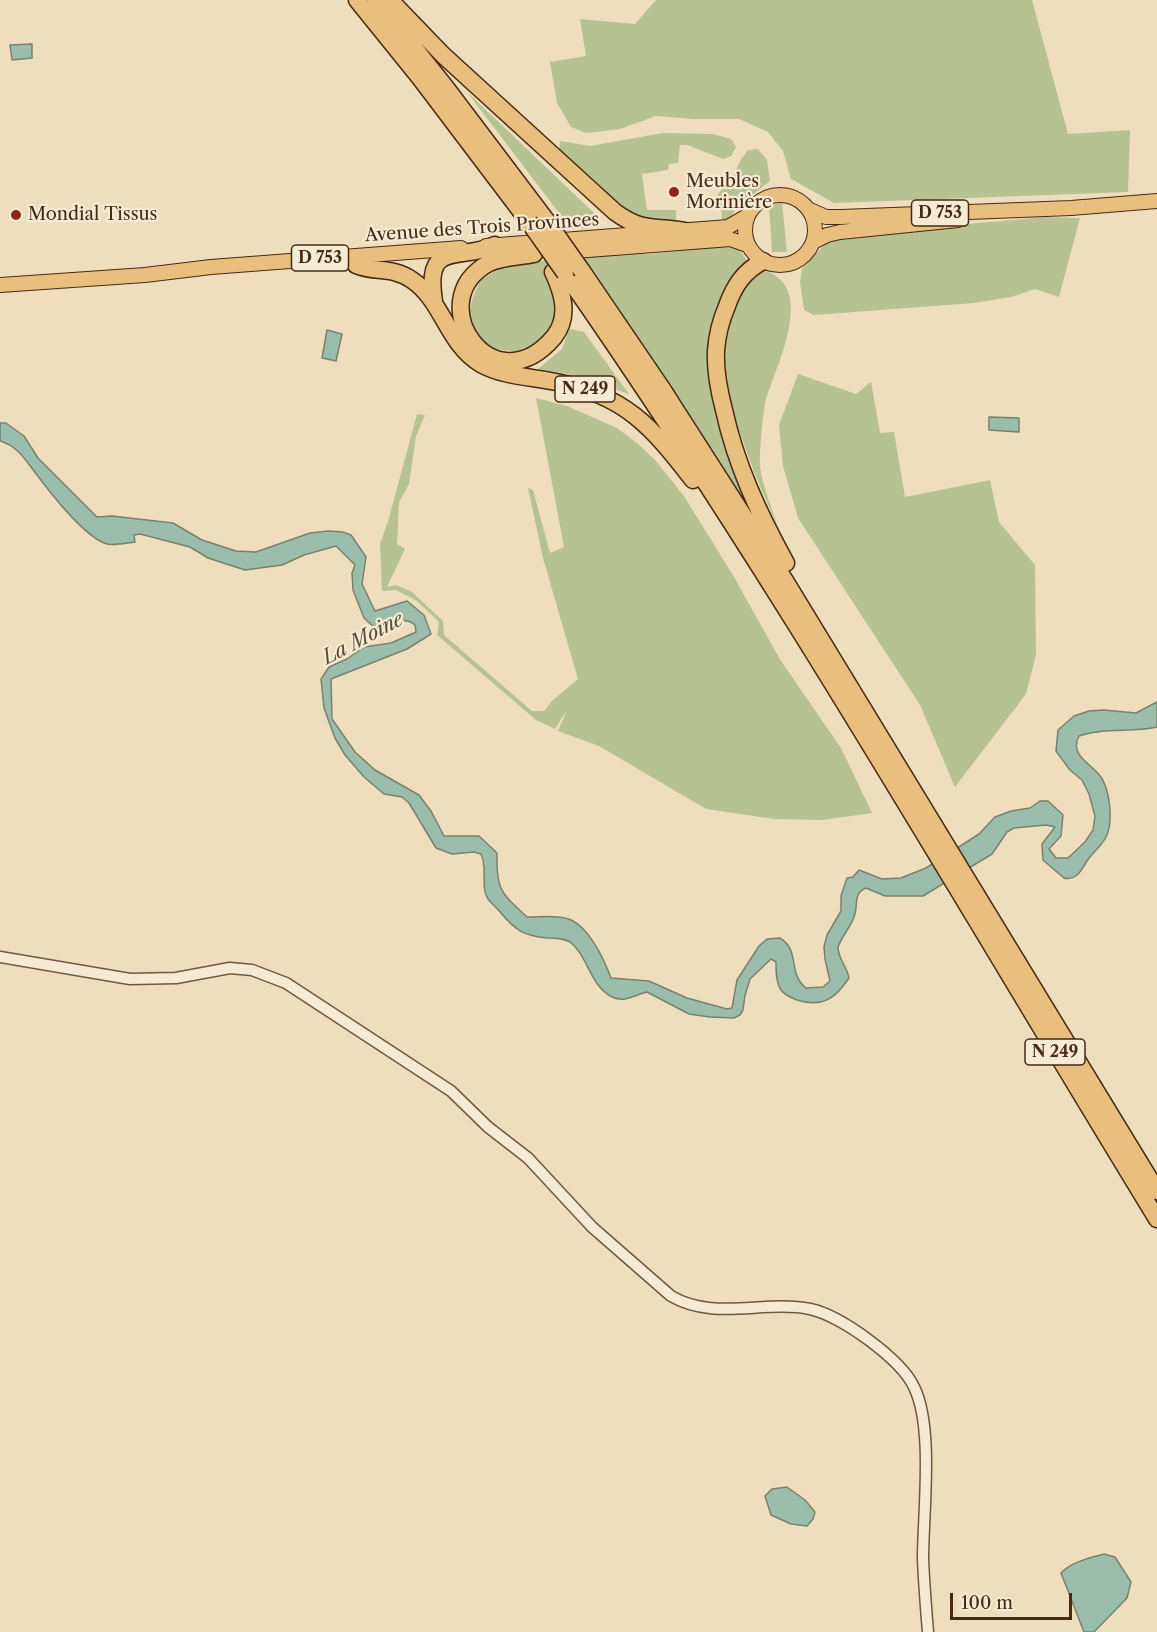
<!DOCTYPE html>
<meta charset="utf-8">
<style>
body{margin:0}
#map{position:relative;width:1157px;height:1632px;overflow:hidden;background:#efdebd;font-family:"Libre Caslon Text",serif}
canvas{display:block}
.scale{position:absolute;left:950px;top:1593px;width:122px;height:27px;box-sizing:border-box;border:3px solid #472a13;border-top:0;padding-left:8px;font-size:18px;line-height:21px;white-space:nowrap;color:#472a13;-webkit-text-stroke:4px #f5ead4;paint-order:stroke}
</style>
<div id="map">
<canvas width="1157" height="1632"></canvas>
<div class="scale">100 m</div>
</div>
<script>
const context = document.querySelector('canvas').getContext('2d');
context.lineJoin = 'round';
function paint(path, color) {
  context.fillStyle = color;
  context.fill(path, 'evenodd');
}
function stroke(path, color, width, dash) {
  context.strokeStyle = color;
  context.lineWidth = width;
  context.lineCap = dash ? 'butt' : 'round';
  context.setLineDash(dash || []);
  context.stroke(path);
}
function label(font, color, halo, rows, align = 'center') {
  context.font = font + ' "Libre Caslon Text",serif';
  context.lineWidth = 4.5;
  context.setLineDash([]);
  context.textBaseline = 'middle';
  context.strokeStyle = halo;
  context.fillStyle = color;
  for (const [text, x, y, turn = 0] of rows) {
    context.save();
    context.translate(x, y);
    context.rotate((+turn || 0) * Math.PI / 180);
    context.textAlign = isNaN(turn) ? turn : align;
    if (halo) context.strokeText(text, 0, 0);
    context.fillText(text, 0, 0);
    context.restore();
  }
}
const green = new Path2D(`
 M656,0H1032L1068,134L1130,130L1128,192L834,203L791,179L783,151L768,132L739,119H693L656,116L620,129L586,133L571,127L557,103L550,62L586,56L580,19L635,24Z
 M467,92L595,214L588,229L569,226Z
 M663,133L713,134L731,139L736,147L731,156L723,159L687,145H680L678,163L669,164L668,170L642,174L647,210H676V222L722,220L721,205L717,204L715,198L734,174L741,159L748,150L758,149L767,160L770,181L738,206L730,218L723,223L656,226L636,221L559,153L560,141L590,146Z
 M782,203L787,252H772L769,205Z
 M1045,217L1080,218L1059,297L1035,289L1011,297L974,303L814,315L804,310L800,282L802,269L828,241L912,229Z
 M732,245L740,251L749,263L711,371L718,421L748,508L587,266L557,305L552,325L538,341L517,352L496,349L476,336L468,316L473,297L480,281L502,266L531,262L627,254H648Z
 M766,271C816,288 777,365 766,399C763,409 759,457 760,467C762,485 772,507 777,525L756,477L727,398L721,352L730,312L745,283L754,274Z
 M569,329L584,332L629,394L578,376L538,369L562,349Z
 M798,374L856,394L871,382L880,433L894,432L905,497L990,480L999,522L1035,565L1036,655L1026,694L955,787L920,705L798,518L783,466L779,425Z
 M536,398L567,406L617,428L637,443L656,461L684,496L734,577L781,661L841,748L872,813L822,820L774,819L706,809L599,746L558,731L567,710L555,729L536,720L437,635L439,622L417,601L396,590L382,591L380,544L389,518L417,414L425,415L416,436L409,484L399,502L397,544L405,549L387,587L396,585L412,592L443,621L444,635L532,711H544L553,700L578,679L543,558L528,488L533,490L550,553L564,547Z`);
const water = new Path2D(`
 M32,44V58L12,60L10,45Z
 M327,330L342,334L336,361L322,358Z
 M989,417L1019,418V432L989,430Z
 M0,423H6L24,436L38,458L97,517L112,516L173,523L202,540L236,551L256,552L310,533L329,531L343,532L351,535L366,557L362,584L375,611L407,601L424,615L431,634L407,649L331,679L332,719L355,752L375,770L419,795L431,811L444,836H479L497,853C496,890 501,893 527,917C539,917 553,915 565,918C587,922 604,959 611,978L649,981L687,998L727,1009L732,1008L737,980L759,946L767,939L780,938C801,951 787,973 806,988L823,987L830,981L825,959L824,947L827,935L841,911V896L847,878L853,877L859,870L882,879L901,878L926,868L979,834L995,817L1011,811L1030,808L1040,801H1048L1063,815L1061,836L1049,849L1056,858H1068L1085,842L1093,830L1095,816L1089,794L1082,780L1070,770L1056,751L1058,730L1074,716L1089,711L1104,710L1136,713L1157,702V727C1131,733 1104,727 1079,736C1069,756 1091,763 1101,777C1110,791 1113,820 1107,835C1103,845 1093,852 1087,861C1081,870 1077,881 1064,878L1043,860L1042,844L1055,827L1046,825L1014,828L1007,832L992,854L923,896H885L866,888C852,894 859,905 854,917C850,928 842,936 838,947C838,959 847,966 849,978C835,999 822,1008 797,1000C792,998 784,995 781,990C776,982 776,971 776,962L771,959L750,979L745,995L743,1010L740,1015L734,1018L710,1017L689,1014L647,992C634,995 626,1003 612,997C590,986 588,956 570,942C563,938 555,938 547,938C524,936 515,930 501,913C497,908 492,904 488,899C480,887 488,868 481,854L474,852L452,854L436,848L409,803L402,797L384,794L364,777L345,755L335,738L324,708L321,679L329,667L347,659L364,647L391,643L416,632L415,625C402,614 391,628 376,629L364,618L353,590L352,573L355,565L336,546L304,555L282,565L245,570L208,558L190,547L140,534L134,535L135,542C126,543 114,546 107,544C85,538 48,490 34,471C24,458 17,446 0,441Z
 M787,1487L805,1500L815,1512L813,1519L807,1526L791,1524L771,1515L765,1496L772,1489Z
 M1104,1554L1115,1557L1131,1582L1127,1598L1094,1632H1084L1061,1573C1071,1562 1089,1558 1104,1554Z`);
const minor = new Path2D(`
 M0,957L130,979L176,978L230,968L252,970L286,983L451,1091L488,1127L528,1158L592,1227L671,1296C713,1321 764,1300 810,1309C840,1315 901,1359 914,1387C934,1427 923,1513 923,1559C924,1583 926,1608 928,1632`);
const major = new Path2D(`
 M745 230a35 35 0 1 1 70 0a35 35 0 1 1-70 0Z
 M810,210L826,217H841L1071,208L1157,201
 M813,242L827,235L840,232L958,220
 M486,246L716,228L728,227L747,216
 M562,252L718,240L730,239L747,245
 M0,285L145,275L211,267L461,248`);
const highway = new Path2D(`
 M357,0L420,78L529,222
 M376,0L447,89L546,220
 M390,0L443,55L615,212C644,233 654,225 685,231
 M534,254C520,257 502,257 489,263C419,301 493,409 554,337C570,317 563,293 553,272
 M763,261C744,271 734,286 727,306C721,320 717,336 716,351C715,371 719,391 724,410C736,465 759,514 786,563
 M356,265C374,273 392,266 412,280C443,301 447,344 481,364C502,376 532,377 556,382C625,395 652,427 693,480
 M582,271L663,390L784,579L1157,1191
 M565,273C778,578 963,902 1157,1219
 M434,301C424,238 461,262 495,245`);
const highwayBridge = new Path2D(`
 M546,220L582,271
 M529,222L565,273`);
const markers = [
 [674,192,6,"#8f2418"],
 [16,215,6,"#8f2418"]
];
const shields = [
 [940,213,57],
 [320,258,57],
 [585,389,60],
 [1055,1052,60]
];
const shieldNames = [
 ["D 753",940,213],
 ["D 753",320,258],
 ["N 249",585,389],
 ["N 249",1055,1052]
];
const poiNames = [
 ["Meubles",686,182],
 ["Morinière",686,203],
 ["Mondial Tissus",28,215]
];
const streetNames = [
 ["Avenue des Trois Provinces",482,228,-4]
];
const waterNames = [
 ["La Moine",363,639,-28]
];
paint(green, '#b7c293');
paint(water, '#9bbdab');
stroke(water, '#79826e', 1.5);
stroke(minor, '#71573e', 13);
stroke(major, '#472a13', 16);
stroke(highway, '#472a13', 19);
stroke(minor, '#f5ead4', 10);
stroke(major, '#e8bf7e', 14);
stroke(highway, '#e8bf7e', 16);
stroke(highwayBridge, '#472a13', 19, []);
stroke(highwayBridge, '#e8bf7e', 16);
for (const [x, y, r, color] of markers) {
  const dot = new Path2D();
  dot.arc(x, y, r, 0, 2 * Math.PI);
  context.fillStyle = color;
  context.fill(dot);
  stroke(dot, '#f5ead4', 2);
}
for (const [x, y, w] of shields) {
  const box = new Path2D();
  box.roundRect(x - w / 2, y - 13, w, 26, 4.5);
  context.fillStyle = '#f5ead4';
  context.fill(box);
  stroke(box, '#472a13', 1.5);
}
label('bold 16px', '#472a13', null, shieldNames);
label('18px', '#472a13', '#f5ead4', poiNames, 'left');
label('18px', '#472a13', '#f5ead4', streetNames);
label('italic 20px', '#5c4f39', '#f5ead4', waterNames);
</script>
